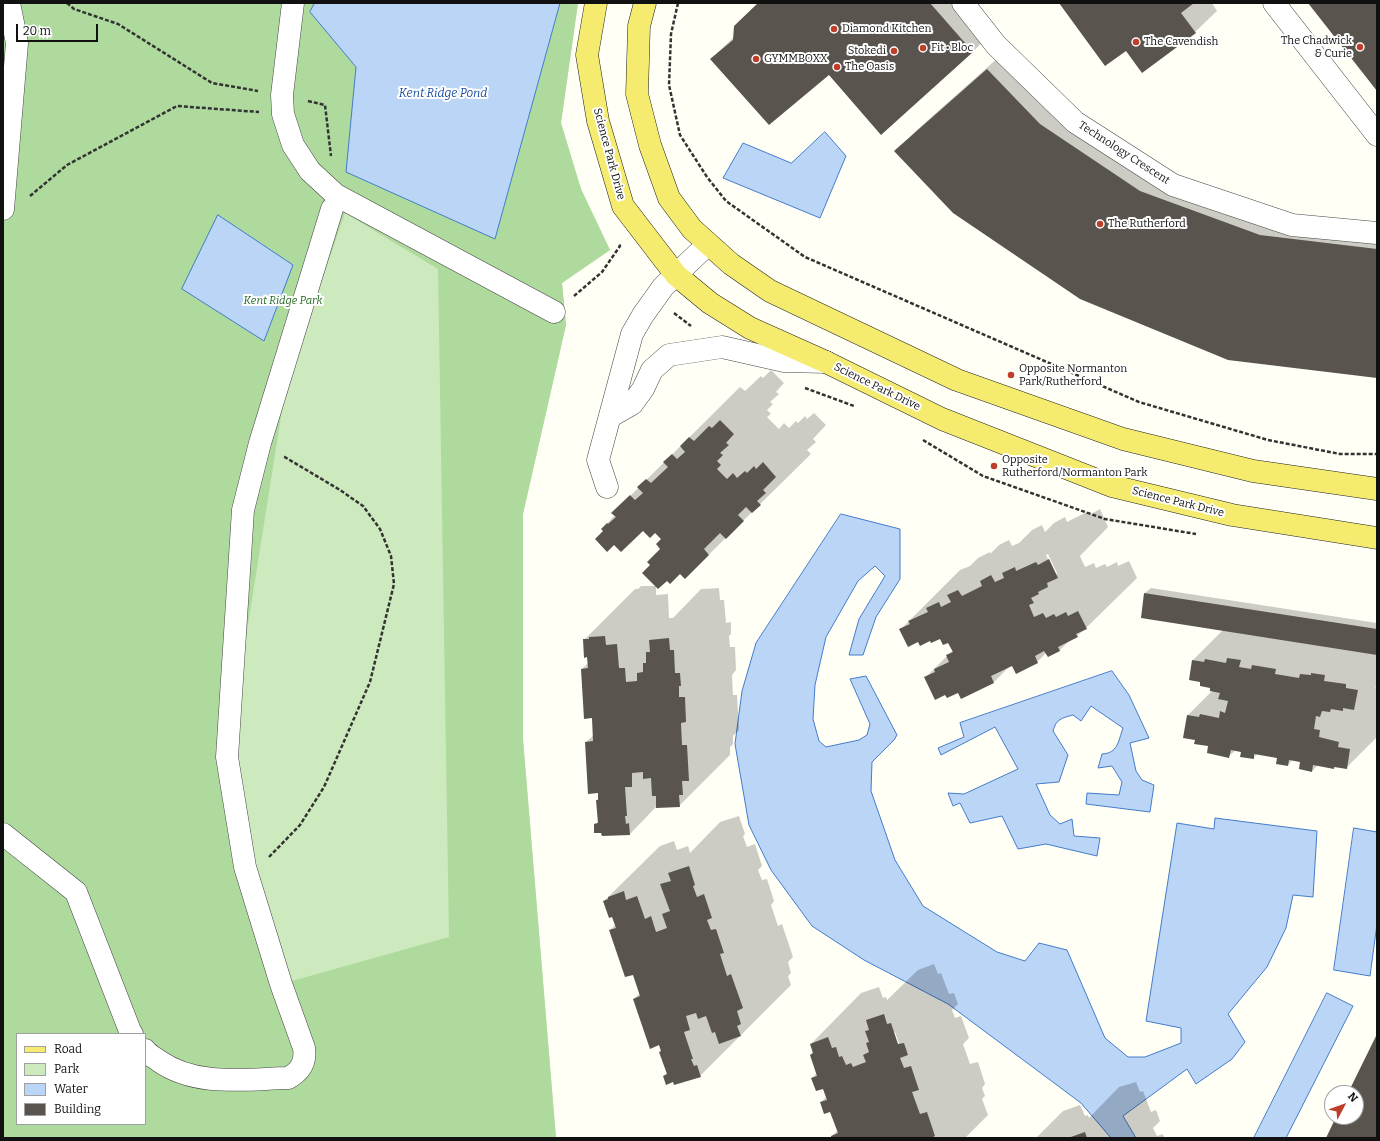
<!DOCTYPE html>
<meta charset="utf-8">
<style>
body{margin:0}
#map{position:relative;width:1380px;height:1141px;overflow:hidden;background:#fffff5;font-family:Bitter,serif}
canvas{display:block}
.frame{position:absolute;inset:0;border:4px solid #111;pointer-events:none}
.legend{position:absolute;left:16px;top:1033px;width:130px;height:92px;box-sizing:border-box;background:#fff;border:1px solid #a0a0a0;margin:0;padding:5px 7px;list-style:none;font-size:12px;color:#111}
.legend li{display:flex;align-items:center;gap:8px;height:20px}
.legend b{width:20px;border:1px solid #a0a0a0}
.north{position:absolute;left:1324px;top:1085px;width:40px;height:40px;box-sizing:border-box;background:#fff;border:1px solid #a0a0a0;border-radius:50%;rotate:49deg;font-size:11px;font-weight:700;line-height:16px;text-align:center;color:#111}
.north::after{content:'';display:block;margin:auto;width:14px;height:18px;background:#bf3e2a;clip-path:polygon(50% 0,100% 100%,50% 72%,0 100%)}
.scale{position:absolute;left:16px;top:24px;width:82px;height:18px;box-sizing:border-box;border:2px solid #111;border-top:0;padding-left:5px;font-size:12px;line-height:14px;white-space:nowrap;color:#111;-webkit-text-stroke:3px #fff;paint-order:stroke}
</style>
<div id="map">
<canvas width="1380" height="1141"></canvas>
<div class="frame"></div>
<ul class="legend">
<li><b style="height:5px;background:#f5ec6f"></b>Road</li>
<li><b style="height:11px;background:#cdeabe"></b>Park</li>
<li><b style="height:11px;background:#bad5f5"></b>Water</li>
<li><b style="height:11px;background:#59544d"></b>Building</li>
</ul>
<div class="north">N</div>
<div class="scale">20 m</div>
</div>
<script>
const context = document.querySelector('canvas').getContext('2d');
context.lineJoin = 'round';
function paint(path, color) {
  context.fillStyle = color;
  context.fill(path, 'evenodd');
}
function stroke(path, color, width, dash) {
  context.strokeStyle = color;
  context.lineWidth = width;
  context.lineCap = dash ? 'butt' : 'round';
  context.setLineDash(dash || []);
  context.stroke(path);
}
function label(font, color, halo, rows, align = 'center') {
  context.font = font + ' Bitter,serif';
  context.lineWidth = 4;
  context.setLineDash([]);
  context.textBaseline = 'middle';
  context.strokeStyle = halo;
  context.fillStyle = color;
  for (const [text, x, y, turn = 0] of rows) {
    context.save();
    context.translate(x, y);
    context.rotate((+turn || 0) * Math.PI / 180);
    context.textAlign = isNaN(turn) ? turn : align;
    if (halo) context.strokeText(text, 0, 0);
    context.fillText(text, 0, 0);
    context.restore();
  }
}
const green = new Path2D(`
 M3,3H578L561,123L581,189L610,250L562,283L566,325L523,514V739L556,1138H3ZM17,1034H145V1124H17Z`);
const forest = new Path2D(`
 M3,3H315L310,12L356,67L347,172L495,239L560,3H578L561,123L581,189L610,250L562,283L566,325L523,514V739L556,1138H3ZM345,213L438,269L449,937L281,984L227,757L286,385ZM17,1034H145V1124H17Z`);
const water = new Path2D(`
 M315,3H560L495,239L346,172L356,67L310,12Z
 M825,132L846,156L820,218L723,178L743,143L791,163Z
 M218,215L293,265L264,341L182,289Z
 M841,514L900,529V579L876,617L863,655H849L859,619L885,576L875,566L858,581L826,637L815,685L813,719L819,741L826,747L859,740L867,735L870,724L850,679L866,676L897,735L894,740L872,762L871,791L895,860L923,906L997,952L1025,961L1039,943L1067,950L1105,1038L1128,1057H1145L1181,1043V1028L1146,1021L1177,823L1214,829L1215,818L1317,831L1313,897L1293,895L1286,928L1267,967L1228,1014L1245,1042L1232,1059L1196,1084L1187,1069L1123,1116L1136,1138H1111L1081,1103L948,1004L864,960L812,926L771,870L749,825L735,744L742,691L756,643Z
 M1112,671L1129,695L1149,738L1130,743L1136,771L1142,780L1154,785L1150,812L1086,804L1087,793L1119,795L1122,782L1112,766L1098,768L1102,754C1118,753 1118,742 1123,728L1091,706L1081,721L1073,715C1062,718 1056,719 1053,731L1068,755L1059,782L1036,784L1050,815L1060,824L1072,819L1074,836L1100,838L1097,856L1046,844L1018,849L1002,816L970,823L960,803L953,806L948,793L964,794L1018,769L995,727L941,755L938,748L964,737L960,723Z
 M1354,828L1377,832V924L1370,976L1334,970Z
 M1327,993L1353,1006L1286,1138H1254Z`);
const shadow = new Path2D(`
 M758,3H962L989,35L973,52L829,74L711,59L734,37Z
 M1060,3H1212L1217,11L1195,32L1126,49Z
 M1009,48L1062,102L1162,169L1283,214L1377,225V377L896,151L918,129Z
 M771,370L784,383L776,392L779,394L770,402L773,404L767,410L771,414L767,417L779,429L784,423L789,428L796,421L798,423L805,416L807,419L814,413L826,425L813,439L816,442L807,450L811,454L685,578L680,573L651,565L662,549L663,539L655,531L643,529L605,531L602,529L615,515L613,513L740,387L745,391L761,376L763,378Z
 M1100,509L1108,527L1080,556L1085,567L1094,563L1096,568L1105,564L1107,567L1117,562L1118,566L1129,561L1137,578L1086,628L1077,636L1070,640L1059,651L1046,653L1037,662L1010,666L994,682L961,698L958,692L925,678L953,650L949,642L940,638L919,641L900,630L960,570L970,566L978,558L990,552V554L999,545L1009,540L1012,546L1019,543L1032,530L1042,525L1045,532L1054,523L1065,517L1067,522L1087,512L1089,515ZM1048,554L1057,573L1056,575L1046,555Z
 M641,586H656V595L668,594L669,618H673L701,589L719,588L720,600H724L726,623L731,622V634L729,636L730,647H735L736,670L732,675L733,695H737L739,730L733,736V744L730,747V755L679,806L656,807L630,834L595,824L599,821L597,800L599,798L586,742L594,735L592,717L582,669L589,662L584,640L635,589H638Z
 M1151,588L1377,623V686L1375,688H1377V737L1346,768L1336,766L1334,768L1318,765L1312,771L1301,761L1293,759L1288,765L1278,757L1258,753L1253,758L1242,751L1236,750L1229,756L1196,740L1188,715L1213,690L1212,687L1201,681L1193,660L1223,630L1145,593Z
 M739,816L745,834L743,836L747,847L755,844L762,866L758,870L762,880L767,879L774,901L771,905L778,926L782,924L793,957L788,962L791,973L788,976L791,985L700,1076L673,1081L664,1076L667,1073L662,1051L634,999L640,993L633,974L610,930L616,924L604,901L660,846L674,841L677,850L688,846L690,853L720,822Z
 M934,964L938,974L941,973L949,994L954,993L958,1004L952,1010L955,1018L961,1016L969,1038L963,1044L970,1064L978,1062L985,1084L982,1088L985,1096L982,1099L988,1115L965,1138H833L832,1136L838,1130L831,1111L821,1102L827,1096L824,1088L812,1078L817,1073L811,1055L813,1052L811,1044L861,993L879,987L883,998L886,997L887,1000L918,970ZM895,1032L901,1049H899L893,1033Z
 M1136,1082L1140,1092L1143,1091L1151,1112L1156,1110L1160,1121L1153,1128L1157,1136L1163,1134L1164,1138H1036L1063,1111L1080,1105L1085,1116L1088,1115L1089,1118L1119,1087Z`);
const building = new Path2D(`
 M758,3H930L973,52L881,135L829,75L769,125L710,59L733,40L734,26Z
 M1059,3H1194L1181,13L1196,33L1142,73L1126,51L1105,66Z
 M1308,3H1377V91Z
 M987,69L1040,124L1140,191L1260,235L1377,249V378L1228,360L1080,299L953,213L894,151Z
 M720,420L734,434L726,443L729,445L720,453L723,455L717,461L721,465L717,469L727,479L733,473L737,478L745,471L747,473L754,466L756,469L763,462L776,477L763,490L766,493L757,501L761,505L752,513L746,507L738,515L744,521L726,539L720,533L704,549L709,555L685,579L680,574L670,584L667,581L658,589L642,573L650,565L647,562L660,549L656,544L661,539L655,533L650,538L643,531L621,552L614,545L607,552L595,539L603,531L601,529L607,523L608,524L616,517L611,513L630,495L635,500L643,493L637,487L646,479L651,483L668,467L663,462L672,454L677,459L685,452L680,446L689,437L694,441L709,426L712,428Z
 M1049,559L1058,578L1047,583L1048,587L1038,592L1039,594L1031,598L1034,603L1029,605L1034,617L1043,613L1046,618L1054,614L1056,617L1066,612L1068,616L1078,611L1087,629L1076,634L1078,637L1058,647L1060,651L1048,657L1044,651L1035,656L1038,663L1016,674L1012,666L991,676L994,683L961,699L958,693L947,698L945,695L935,700L924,677L935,672L934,669L949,662L946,655L953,652L948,643L943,645L940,639L931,643L930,641L920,646L918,642L908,647L899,629L910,624L908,621L928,612L926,608L939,602L941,607L951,602L947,595L958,590L962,596L982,586L980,581L991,575L995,582L1004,578L1002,573L1015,567L1016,571L1036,562L1038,565Z
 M1144,593L1377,629V655L1141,618Z
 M605,636L606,645L617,644L619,668H625L626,682L637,681V673L643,672V663H646V652H650L649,640L669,638L670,650H674L675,673H680L681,686H679V697H685L686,722L681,723L682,745H687L689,781H682L683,795H679L680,807L656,808V796H652L651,778L643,779V772L632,773V787H625L627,816H625L626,824L629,823L630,835L602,836L601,833H594V824L598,823L596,800H598V793L588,794L585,742L593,741L592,718L584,719L581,669L588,668L587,657L584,658L583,639H589V637Z
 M1227,658L1241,660L1239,667L1251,669L1252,665L1276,669L1275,674L1299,678L1300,674L1311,675V673L1325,675L1324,681L1346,684V688L1358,690L1354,710L1343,708V711L1331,709L1330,712L1322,711L1320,717L1316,716L1314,729L1320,730L1319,737L1339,742L1338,747L1350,749L1347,769L1334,767V769L1313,765L1312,772L1299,769L1300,762L1289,760L1288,766L1276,764L1277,758L1254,754V759L1240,757L1241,752L1231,750L1229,758L1207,753L1208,746L1194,744L1195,740L1183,738L1187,715L1199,717L1200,714L1219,718L1220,711L1225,713L1228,701L1218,699L1220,693L1210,691V688L1200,686V682L1189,680L1192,660L1204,662L1205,659L1226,663Z
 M689,866L695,885L693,886L697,897L704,894L712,918L707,920L711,930L716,929L724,953L720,954L727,976L731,974L743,1008L737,1011L741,1024L737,1026L741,1036L719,1044L715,1032L712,1033L706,1016L698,1019L696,1013L686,1016L690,1030L684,1032L693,1059H691L694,1066L697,1065L701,1077L674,1085L673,1082L666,1085L663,1076L667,1074L659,1052L661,1051L659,1045L650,1049L633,999L640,996L633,975L625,977L609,930L616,928L612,917L609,918L603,901L608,899V897L624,891L626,900L637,896L645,919L651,916L656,932L667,928L662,914L670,911L660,884L671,881L668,873Z
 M884,1014L887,1024L891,1023L898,1044L904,1043L908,1055L900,1058L904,1068L911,1066L919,1090L912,1092L920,1114L927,1112L935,1136L931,1138H831V1136L838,1133L830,1112L824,1114L820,1102L827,1100L823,1089L816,1091L811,1078L817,1076L810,1055L813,1053L810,1044L828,1037L832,1048L836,1047L839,1057L842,1056L846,1065L851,1063L853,1067L866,1062L863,1055L869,1052L866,1043L869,1042L865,1031L869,1030L866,1020Z
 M1377,1034V1138H1326L1336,1117H1356V1093H1348Z
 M1085,1132L1087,1138H1068Z`);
const path = new Path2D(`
 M67,3L74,9L118,24L212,83L258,91
 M678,3L671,34L669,85L680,135L707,177L726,201L805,257L1139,402L1268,440L1340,454H1377
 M308,101L325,105L331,156
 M30,196L67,165L177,106L259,112
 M574,296L602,272L620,246L619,244
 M674,313L691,326
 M805,388L854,406
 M923,440L983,476L1105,519L1196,534
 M269,857L300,825L324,787L370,682L394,584L391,556L380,529L363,506L340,490L283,456`);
const minor = new Path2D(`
 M293,3L282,95L283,114L293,145L310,171L336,195L554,312
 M963,3L996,45L1075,122L1173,185L1292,225L1377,233
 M1274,3L1377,135
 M3,209L17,43L9,3
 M611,416L632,404L643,389L652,370L669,355L722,347L784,361L826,362
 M607,487L598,460L632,334L643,315L663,287L708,244
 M3,834L76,892L130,1031L132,1034
 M145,1050C149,1055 155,1058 159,1061C196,1087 245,1079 288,1078C301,1071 306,1062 304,1048L281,984L245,867L227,757L243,510L260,443L332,209`);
const major = new Path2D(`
 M596,3L587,55L598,121L623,206L676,275L710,303L750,328L826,362L942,419L1112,486L1232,515L1377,538
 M645,3L639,26L637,94L650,145L669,198L692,229L731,264L770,291L957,380L1123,439L1253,471L1377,489`);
const markers = [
 [834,29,4,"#bf3e2a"],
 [1136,42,4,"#bf3e2a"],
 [1360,47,4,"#bf3e2a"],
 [923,48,4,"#bf3e2a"],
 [894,51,4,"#bf3e2a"],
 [756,59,4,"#bf3e2a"],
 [837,67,4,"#bf3e2a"],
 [1100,224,4,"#bf3e2a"],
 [1011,375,4,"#bf3e2a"],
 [994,466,4,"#bf3e2a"]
];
const poiNames = [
 ["Diamond Kitchen",842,29],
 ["The Chadwick",1352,41,"right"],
 ["& Curie",1352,54,"right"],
 ["The Cavendish",1144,42],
 ["Fit · Bloc",931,48],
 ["Stokedi",886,51,"right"],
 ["GYMMBOXX",764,59],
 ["The Oasis",845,67],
 ["The Rutherford",1108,224],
 ["Opposite Normanton",1019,369],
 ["Park/Rutherford",1019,382],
 ["Opposite",1002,460],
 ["Rutherford/Normanton Park",1002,473]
];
const streetNames = [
 ["Technology Crescent",1124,153,33],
 ["Science Park Drive",609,154,75],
 ["Science Park Drive",877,387,26],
 ["Science Park Drive",1178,502,14]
];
const parkNames = [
 ["Kent Ridge Park",283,301]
];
const waterNames = [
 ["Kent Ridge Pond",443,94]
];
paint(green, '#cdeabe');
paint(forest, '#aeda9d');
paint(water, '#bad5f5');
stroke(water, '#437ccb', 1);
paint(shadow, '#0003');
paint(building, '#59544d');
stroke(minor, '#444', 23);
stroke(major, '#222', 23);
stroke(path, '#333', 2.5, [4, 2]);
stroke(minor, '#fff', 22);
stroke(major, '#f5ec6f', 22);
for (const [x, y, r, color] of markers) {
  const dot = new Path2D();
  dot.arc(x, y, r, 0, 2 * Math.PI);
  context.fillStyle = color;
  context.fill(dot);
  stroke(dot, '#fff', 1.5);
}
label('11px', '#111', '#fff', poiNames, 'left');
label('11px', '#111', '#fff', streetNames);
label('italic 11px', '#236821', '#fff', parkNames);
label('italic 12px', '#1b4fa1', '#fff', waterNames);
</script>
